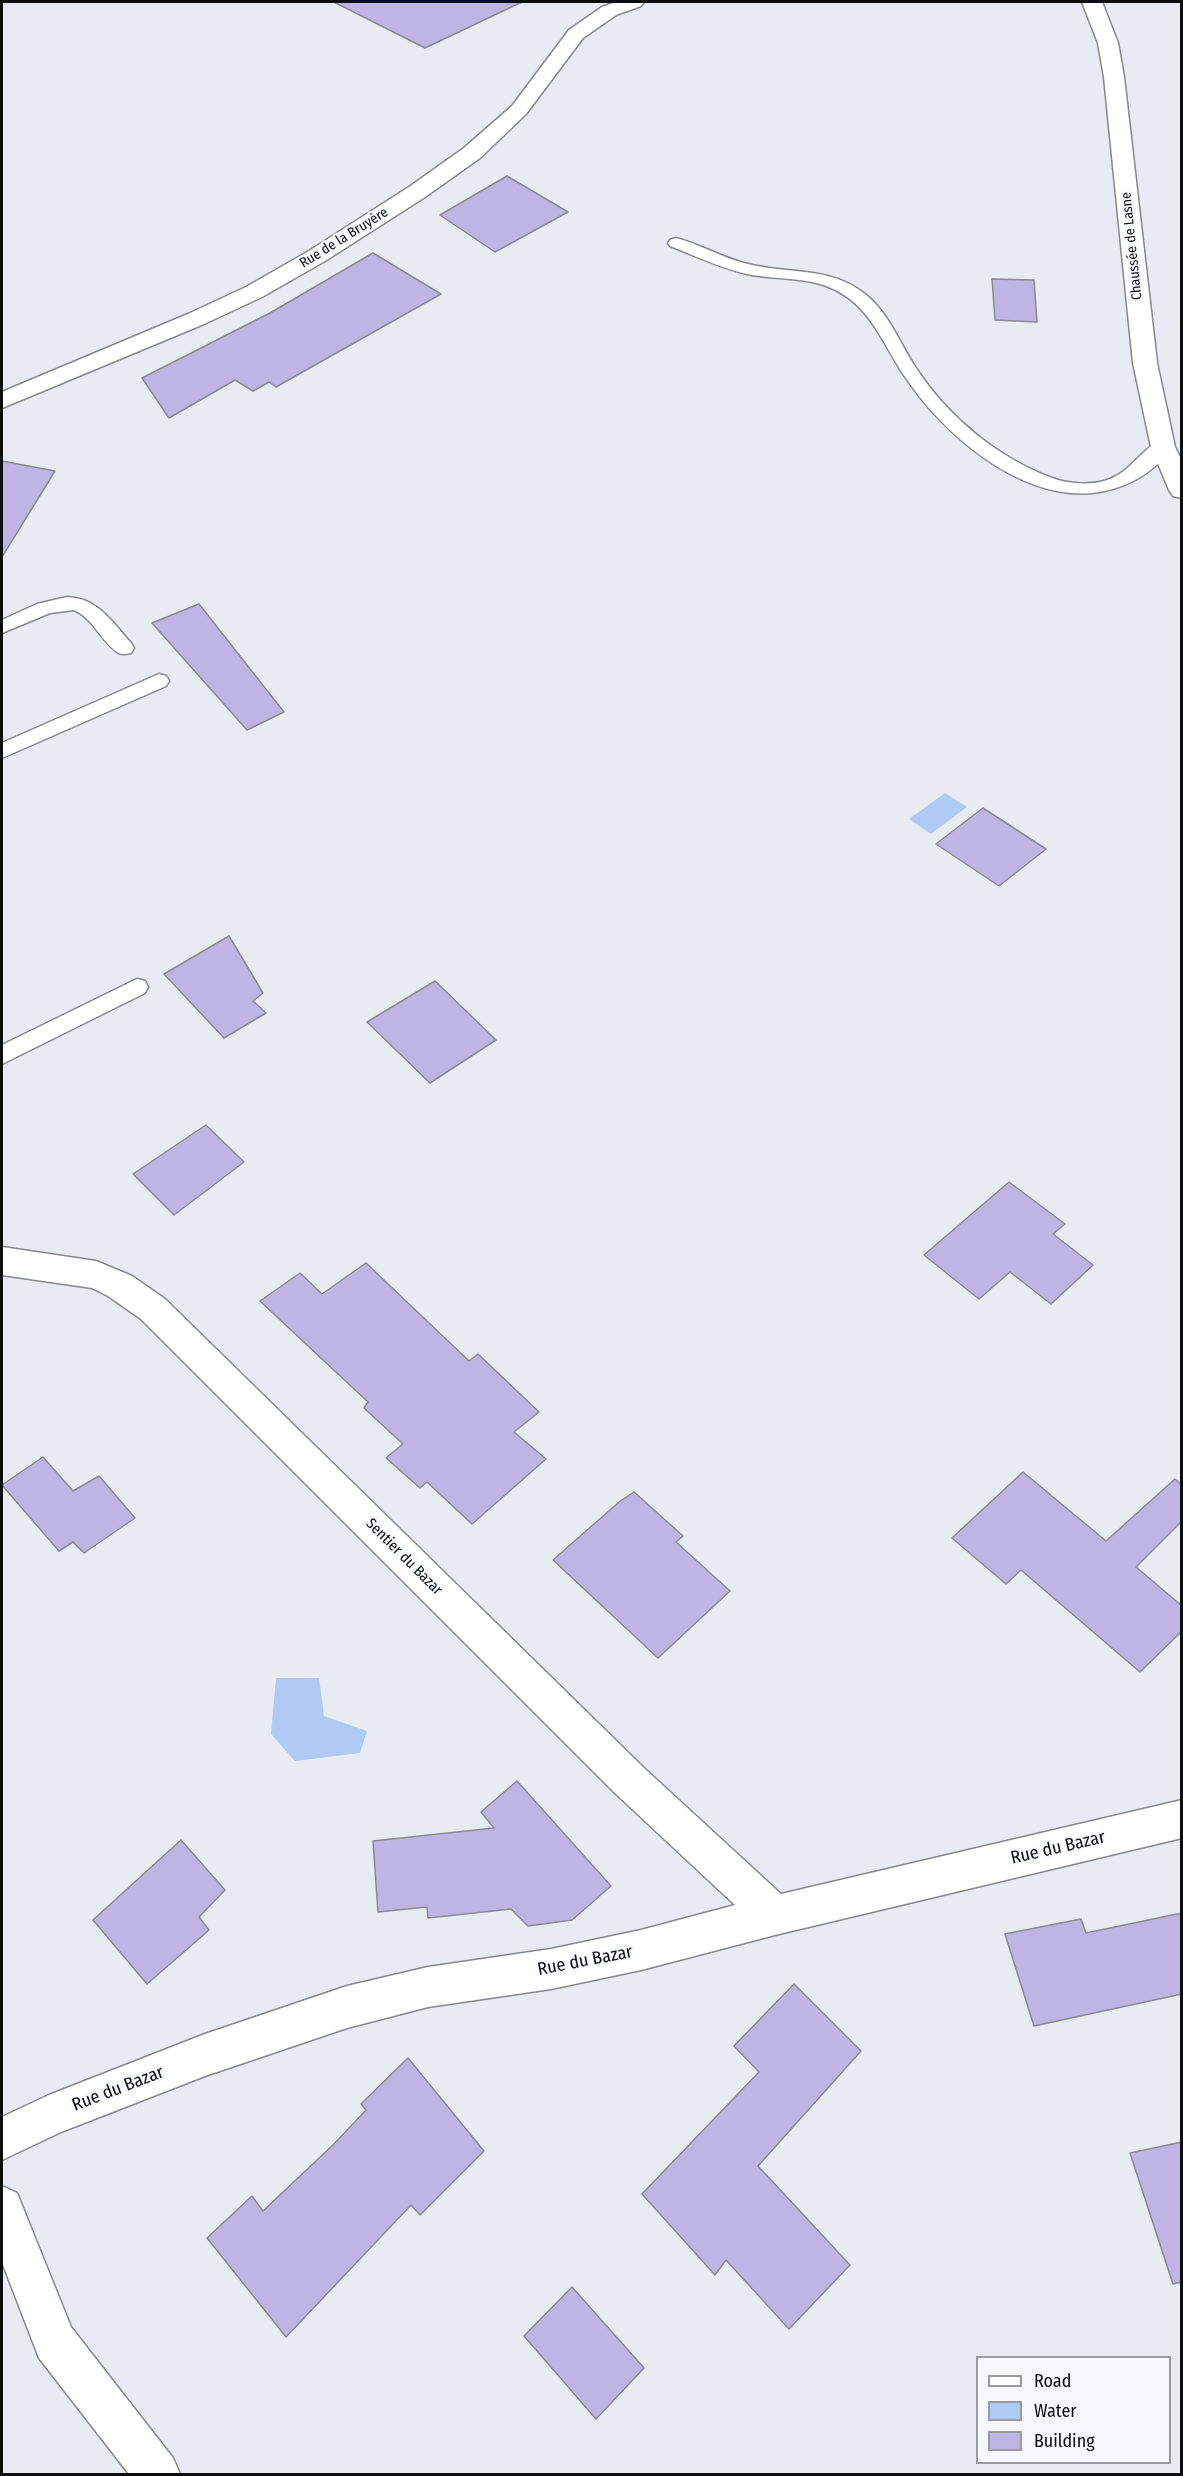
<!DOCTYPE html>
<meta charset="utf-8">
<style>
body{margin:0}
#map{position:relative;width:1183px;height:2476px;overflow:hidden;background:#e8ebf1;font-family:"Fira Sans Condensed",sans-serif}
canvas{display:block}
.frame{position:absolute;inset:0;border:3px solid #0c0d0f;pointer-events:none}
.legend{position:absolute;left:976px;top:2356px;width:195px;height:108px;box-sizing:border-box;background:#f5f9ff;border:2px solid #989b9f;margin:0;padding:8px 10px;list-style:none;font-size:18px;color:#0c0d0f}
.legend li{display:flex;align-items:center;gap:12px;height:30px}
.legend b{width:30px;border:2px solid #989b9f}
</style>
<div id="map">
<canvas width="1183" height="2476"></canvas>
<div class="frame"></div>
<ul class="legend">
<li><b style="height:8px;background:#fff"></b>Road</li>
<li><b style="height:16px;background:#afcaf5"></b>Water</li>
<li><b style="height:16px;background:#beb5e4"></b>Building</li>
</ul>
</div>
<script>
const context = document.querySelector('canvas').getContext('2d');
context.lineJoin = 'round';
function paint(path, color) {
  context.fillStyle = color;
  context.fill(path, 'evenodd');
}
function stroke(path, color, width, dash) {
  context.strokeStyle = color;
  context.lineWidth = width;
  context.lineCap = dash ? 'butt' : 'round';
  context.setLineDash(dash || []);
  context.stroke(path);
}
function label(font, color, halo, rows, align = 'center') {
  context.font = font + ' "Fira Sans Condensed",sans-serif';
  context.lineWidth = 4.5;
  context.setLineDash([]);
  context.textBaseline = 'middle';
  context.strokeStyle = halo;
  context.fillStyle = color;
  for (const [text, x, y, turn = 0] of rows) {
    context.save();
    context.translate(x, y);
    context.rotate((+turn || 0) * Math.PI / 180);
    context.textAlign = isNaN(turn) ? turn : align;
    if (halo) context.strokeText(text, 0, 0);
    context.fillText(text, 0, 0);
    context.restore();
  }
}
const water = new Path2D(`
 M945,793L967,807L931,834L909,819Z
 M276,1678H319L324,1716L367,1731L360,1753L295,1761L271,1734Z`);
const building = new Path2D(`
 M334,2H522L425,48Z
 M507,176L568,212L495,252L440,215Z
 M373,253L441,294L276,387L269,382L253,391L235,380L169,418L142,378L270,313Z
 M992,279L1034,280L1037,322L995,320Z
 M2,461L55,471L2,557Z
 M199,604L284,712L247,730L152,623Z
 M983,808L1046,849L999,886L936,844Z
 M229,936L263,993L253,1001L266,1013L224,1038L164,974Z
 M435,981L496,1040L430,1083L367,1022Z
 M206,1125L244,1162L174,1215L133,1174Z
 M1009,1182L1065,1224L1053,1234L1093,1265L1051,1304L1010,1272L979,1299L924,1255Z
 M366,1263L469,1361L478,1354L539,1412L514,1432L546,1459L472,1524L427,1482L420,1488L386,1458L403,1444L364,1408L368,1402L260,1301L300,1273L322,1294Z
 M43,1457L73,1491L99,1476L135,1518L84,1553L73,1542L59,1551L2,1485Z
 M1023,1472L1106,1541L1175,1479L1182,1485V1521L1136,1567L1182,1606V1631L1140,1672L1021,1570L1006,1584L952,1538Z
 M634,1492L683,1536L676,1542L730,1591L658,1658L553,1560L619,1502Z
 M517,1781L611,1886L572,1920L528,1926L511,1909L428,1918L427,1907L378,1912L373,1841L494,1828L481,1812Z
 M181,1840L225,1890L199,1917L209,1930L147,1984L93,1920Z
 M1182,1913V1994L1034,2026L1005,1934L1081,1919L1086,1933Z
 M794,1984L861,2051L758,2166L850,2265L789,2329L726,2260L715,2275L642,2194L759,2072L734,2046Z
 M408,2058L484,2151L420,2215L411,2205L286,2337L207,2238L252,2196L263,2211L334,2144L366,2110L361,2104Z
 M1182,2142V2282L1173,2284L1130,2153Z
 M572,2287L644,2368L596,2419L524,2336Z`);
const lane = new Path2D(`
 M676,238C699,244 721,257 744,263C786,275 829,265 865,294C889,313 900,344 916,368C948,417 998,458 1052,478C1068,484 1093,486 1110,479C1130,471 1139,453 1156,443C1160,441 1165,442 1169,443L1172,447C1154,474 1123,490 1092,493C1020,500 943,434 906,378C886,350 874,314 844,295C815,275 780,281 747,274C720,268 696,256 670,246L668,243L670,240Z
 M67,597C98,598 112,622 131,643L134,648L131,653C126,654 121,655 117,652C100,640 94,619 74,610L50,613L2,633V620L37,604Z
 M159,674L166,676L169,681L166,686L2,758V743Z
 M137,979L145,981L148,987L145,993L2,1064V1045Z`);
const street = new Path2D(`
 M616,2H644L641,6L616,15L583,38L526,114L480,158L425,197L325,261L262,297L204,324L2,408V392L188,314L246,287L309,251L409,187L464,148L512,106L569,30L602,7Z
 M2,1247L96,1261L132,1276L165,1299L644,1768L781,1894L1182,1800V1838L775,1935L641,1970L551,1989L428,2007L347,2028L205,2076L61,2132L2,2160V2117L49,2095L205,2034L347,1986L428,1967L551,1949L641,1930L735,1905L616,1794L141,1319L108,1296L92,1288L2,1275Z
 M2,2186L17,2193L71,2327L173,2458L180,2474H129L39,2358L2,2262Z`);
const secondary = new Path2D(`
 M1082,2H1102L1118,43L1124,77L1157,363L1175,447L1182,461V498L1173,496L1169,490L1151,447L1133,363L1104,77L1098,43Z`);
const farStreetnames = [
 ["Rue de la Bruyère",344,238,-32],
 ["Chaussée de Lasne",1132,246,-96]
];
const streetNames = [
 ["Sentier du Bazar",404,1557,45]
];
const nearStreetnames = [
 ["Rue du Bazar",1058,1848,-13],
 ["Rue du Bazar",585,1961,-11],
 ["Rue du Bazar",118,2089,-21]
];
paint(water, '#afcaf5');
paint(building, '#beb5e4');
stroke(building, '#8a8a90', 1.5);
stroke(lane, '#85888d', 3);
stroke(street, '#85888d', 3);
stroke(secondary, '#85888d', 3);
paint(lane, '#fff');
paint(street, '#fff');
paint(secondary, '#fff');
label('14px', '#0c0d0f', '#f5f9ff', farStreetnames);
label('15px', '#0c0d0f', '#f5f9ff', streetNames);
label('18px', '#0c0d0f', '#f5f9ff', nearStreetnames);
</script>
